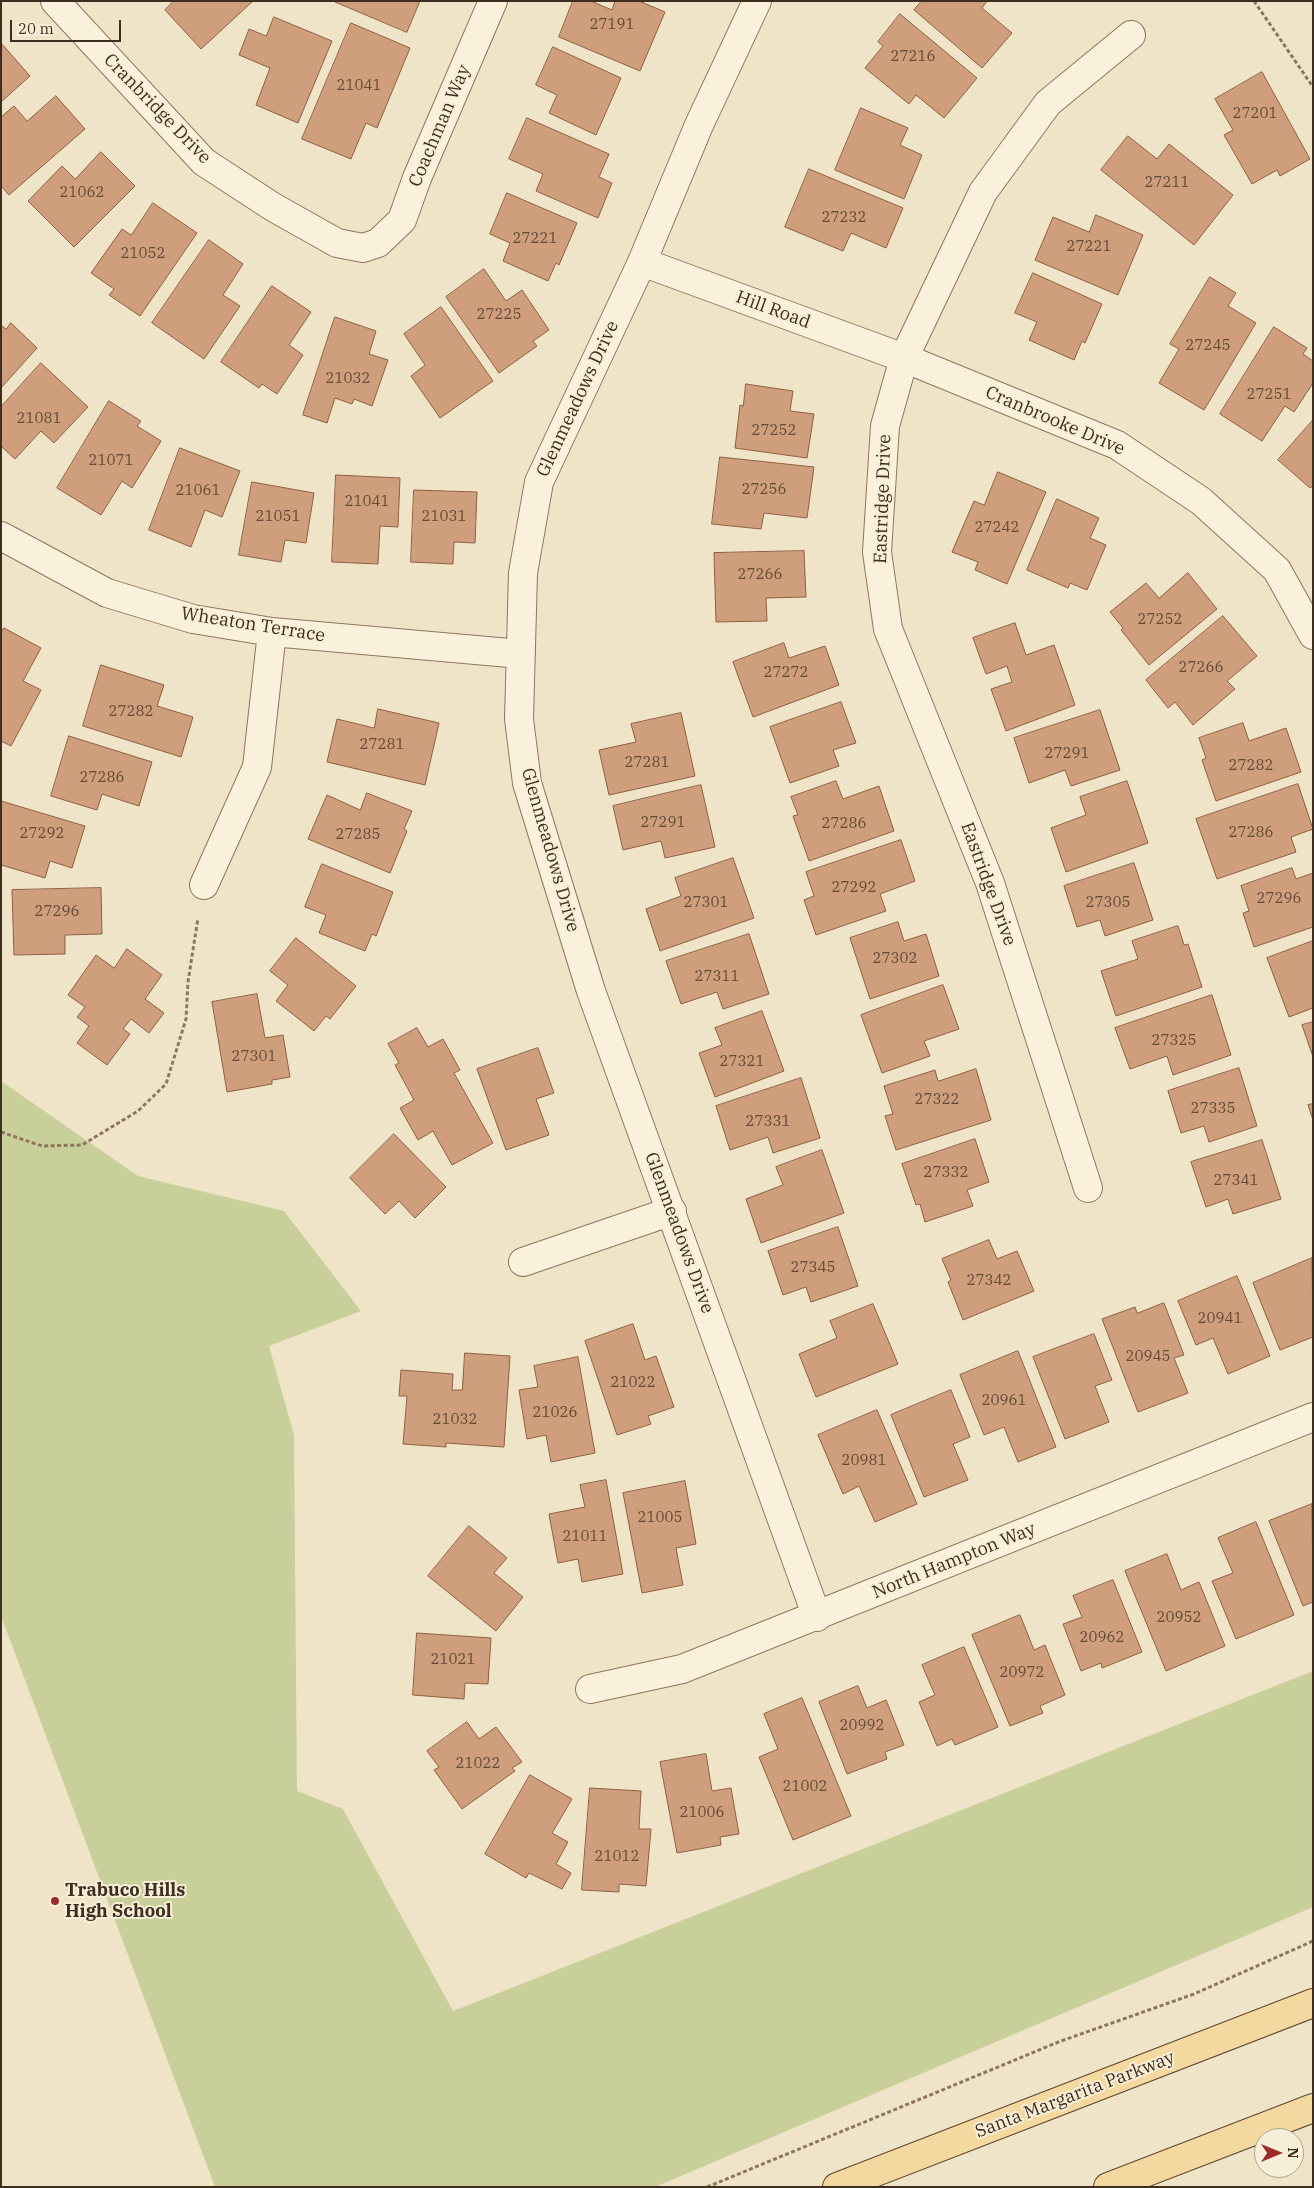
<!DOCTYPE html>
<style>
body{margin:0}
#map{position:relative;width:1314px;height:2188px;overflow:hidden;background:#f0e4c8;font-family:"IBM Plex Serif",serif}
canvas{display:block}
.frame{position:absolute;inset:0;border:2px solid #3d2e20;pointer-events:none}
.north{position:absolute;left:1254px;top:2128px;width:50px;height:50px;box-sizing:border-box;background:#f7eed8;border:1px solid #ada18e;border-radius:50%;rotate:90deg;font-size:14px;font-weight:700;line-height:20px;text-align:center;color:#3d2e20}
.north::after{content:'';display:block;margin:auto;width:18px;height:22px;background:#9e2a2b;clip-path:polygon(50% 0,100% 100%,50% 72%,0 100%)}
.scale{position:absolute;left:10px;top:20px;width:111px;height:22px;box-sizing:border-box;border:2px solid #3d2e20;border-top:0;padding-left:6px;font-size:15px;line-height:18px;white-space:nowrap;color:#3d2e20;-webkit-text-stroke:4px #f7eed8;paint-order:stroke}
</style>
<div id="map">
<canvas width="1314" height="2188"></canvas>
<div class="frame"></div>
<div class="north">N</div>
<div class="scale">20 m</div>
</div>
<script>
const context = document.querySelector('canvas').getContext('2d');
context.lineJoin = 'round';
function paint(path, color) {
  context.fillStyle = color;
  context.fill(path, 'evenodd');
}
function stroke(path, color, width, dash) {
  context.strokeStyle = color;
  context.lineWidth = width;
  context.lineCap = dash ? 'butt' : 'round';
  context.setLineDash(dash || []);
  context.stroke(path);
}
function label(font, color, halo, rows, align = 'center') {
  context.font = font + ' "IBM Plex Serif",serif';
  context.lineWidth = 4;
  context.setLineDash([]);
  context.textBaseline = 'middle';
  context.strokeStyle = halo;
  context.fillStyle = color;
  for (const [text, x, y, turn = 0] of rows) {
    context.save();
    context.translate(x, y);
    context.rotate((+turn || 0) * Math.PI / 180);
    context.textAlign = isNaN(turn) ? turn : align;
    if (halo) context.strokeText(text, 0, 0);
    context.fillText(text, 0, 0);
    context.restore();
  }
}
const green = new Path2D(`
 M1,1081L138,1176L284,1211L361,1311L269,1346L294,1435L297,1791L343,1809L453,2011L1313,1671V1907L655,2187H215L1,1616Z`);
const building = new Path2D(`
 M174,1H253L201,49L165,10Z
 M333,1H420L407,32Z
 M573,1H591L612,10L615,1H639L665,12L640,71L559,37Z
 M922,1H987L982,8L1012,33L982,68L914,10Z
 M900,14L977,78L944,118L916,95L909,104L865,68L883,46L878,42Z
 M274,17L332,41L298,123L256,105L270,68L239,55L249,29L266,36Z
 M351,23L410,48L377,128L366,123L351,159L302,139Z
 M1,43L30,76L1,102Z
 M553,47L621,78L596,135L549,113L557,95L536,85Z
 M1262,72L1310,159L1280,176L1277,170L1252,184L1224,135L1233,130L1215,99Z
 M56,96L85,129L9,195L1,186V117L14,106L27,121Z
 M861,108L908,128L900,145L922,155L904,199L835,170Z
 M527,118L609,154L599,177L612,183L598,218L536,191L543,174L509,159Z
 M1128,136L1157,159L1169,144L1233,195L1194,245L1101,170Z
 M101,152L135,186L74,247L28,201L62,166L75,179Z
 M809,169L903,208L886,248L851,233L843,251L785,227Z
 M507,193L577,223L559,265L556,263L548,281L503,261L510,243L490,234Z
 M153,203L197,233L140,316L109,295L114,289L91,273L122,229L131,235Z
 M1096,215L1143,235L1118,295L1035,260L1053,217L1089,232Z
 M209,240L243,264L223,295L240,306L204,359L152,323Z
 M484,269L506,301L522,290L549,330L533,341L537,346L499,373L446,297Z
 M1033,273L1102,304L1085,343L1082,341L1074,360L1029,340L1037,322L1015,313Z
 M1210,277L1236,293L1228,306L1256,323L1204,410L1159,383L1179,349L1170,344Z
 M272,286L311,312L289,345L303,355L277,394L262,384L259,388L221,362Z
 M441,307L493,381L440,418L411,376L425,365L404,334Z
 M335,317L376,331L369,354L388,360L372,406L354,399L352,404L335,398L327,423L303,415Z
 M11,323L37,348L1,388V325L6,329Z
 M1274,327L1307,348L1303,354L1313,361V383L1294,412L1285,406L1262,441L1220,414Z
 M41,363L88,407L54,443L41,431L15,459L1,446V407Z
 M746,384L793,391L790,411L814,414L807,458L735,448L740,405L743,406Z
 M109,401L141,421L137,426L161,441L132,488L122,481L101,515L57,488Z
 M1313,420V486L1310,488L1278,460Z
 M180,448L240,471L222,517L205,510L191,547L149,530Z
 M720,457L814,467L807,518L764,513L761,529L712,524Z
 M998,472L1046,492L1007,584L975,570L978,562L952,552L974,501L984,505Z
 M336,475L400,478L398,527L380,526L378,564L332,562Z
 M252,482L314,493L306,543L285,540L281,562L239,555Z
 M414,490L477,492L475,543L454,542L453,564L411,562Z
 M1057,499L1099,518L1090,538L1106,545L1087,590L1070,583L1068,588L1027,570Z
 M804,551L806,597L766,598L767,621L716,622L714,553Z
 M1188,573L1217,609L1149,665L1121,630L1123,628L1110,612L1146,583L1159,598Z
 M1223,616L1257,656L1227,681L1235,689L1193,725L1175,702L1168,708L1146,680Z
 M1015,623L1026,655L1054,645L1075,705L1006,731L991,689L1012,682L1007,666L986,674L973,638Z
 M4,628L41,648L23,681L41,690L11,746L1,741V633Z
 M784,643L789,658L825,646L839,685L753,717L733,662Z
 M101,665L164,685L157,706L193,717L181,757L83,726Z
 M841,702L856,743L833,750L839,766L790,783L770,727Z
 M378,709L439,723L425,785L327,762L337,719L374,728Z
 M1100,710L1120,770L1071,786L1065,770L1029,783L1014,738Z
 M681,713L695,776L609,795L599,750L636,742L631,724Z
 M1243,723L1249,741L1286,728L1301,772L1216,801L1202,760L1206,758L1199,738Z
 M69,736L152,762L139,806L102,794L97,810L51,796Z
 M836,781L843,799L879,786L894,831L809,861L793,816L798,815L791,797Z
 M1127,781L1148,843L1066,872L1051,828L1086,815L1080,797Z
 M1298,784L1313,829L1291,837L1296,852L1217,879L1196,819Z
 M701,785L715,847L665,858L661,841L623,850L613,806Z
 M367,793L412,811L404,829L407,831L390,873L308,839L327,795L360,810Z
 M1,801L85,826L72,868L50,861L45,878L1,865Z
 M901,840L915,881L880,894L886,911L816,935L804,900L814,896L806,872Z
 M733,858L754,918L660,951L646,909L681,896L675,878Z
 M1134,863L1153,920L1105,936L1100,920L1077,927L1064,886Z
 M322,864L393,892L376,936L372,934L365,951L319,933L326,915L305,907Z
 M1292,868L1296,879L1313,873V927L1254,947L1243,913L1249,911L1241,886Z
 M101,888L102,934L65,935V954L14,955L12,890Z
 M898,922L904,941L926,934L939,976L870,999L850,938Z
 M1178,926L1184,945L1188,944L1202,987L1116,1016L1101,971L1138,959L1132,941Z
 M749,934L769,994L723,1009L717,992L681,1004L666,961Z
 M296,938L356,986L330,1019L326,1016L314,1031L276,1001L288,985L270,971Z
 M1313,941V1008L1289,1017L1267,958Z
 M127,949L162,975L145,999L164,1013L149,1033L131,1019L123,1029L130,1034L107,1065L77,1043L89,1026L77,1017L85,1007L68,995L96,955L114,968Z
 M943,985L959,1029L924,1041L930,1056L882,1073L861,1015Z
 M257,994L265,1038L283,1035L290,1077L272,1080V1084L227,1092L212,1002Z
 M1212,995L1231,1055L1173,1075L1167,1056L1130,1069L1115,1028Z
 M762,1011L784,1071L715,1097L699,1053L722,1045L715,1028Z
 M1313,1022V1057L1302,1025Z
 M417,1028L428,1047L443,1039L460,1070L454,1073L493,1143L452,1165L433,1131L418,1140L400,1108L414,1100L395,1065L399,1063L388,1044Z
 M538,1048L554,1093L536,1099L549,1135L506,1150L477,1069Z
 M1239,1068L1257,1126L1209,1142L1204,1126L1181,1133L1168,1091Z
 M976,1069L991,1120L896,1150L885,1116L893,1114L884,1086L935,1070L938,1081Z
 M801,1078L820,1138L773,1153L768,1137L730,1150L716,1106Z
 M1313,1104V1120L1308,1105Z
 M394,1134L446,1187L415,1218L399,1201L385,1214L350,1178Z
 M975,1139L989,1182L967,1190L973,1206L925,1222L920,1204L916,1205L902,1164Z
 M1262,1140L1281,1199L1233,1214L1228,1199L1206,1207L1191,1162Z
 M822,1150L844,1213L761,1243L746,1199L783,1185L776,1167Z
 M838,1227L858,1286L811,1302L806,1287L783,1295L768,1251Z
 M989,1240L997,1259L1017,1251L1034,1291L963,1320L948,1282L951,1280L942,1259Z
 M1312,1258L1313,1337L1280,1350L1253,1283Z
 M1237,1276L1270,1356L1228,1374L1213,1338L1196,1345L1178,1301Z
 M1164,1303L1184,1355L1174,1358L1188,1393L1138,1412L1102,1319L1135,1307L1137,1313Z
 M873,1304L898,1364L816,1397L799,1354L837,1338L830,1321Z
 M633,1324L645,1360L656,1356L674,1407L648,1416L651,1424L617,1435L585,1341Z
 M1094,1334L1112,1380L1095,1386L1109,1422L1065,1439L1033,1357Z
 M1018,1351L1056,1447L1018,1462L1004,1427L984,1435L960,1375Z
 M465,1353L510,1356L504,1447L446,1443V1447L403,1444L407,1396H399L401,1370L453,1374L452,1390H462Z
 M578,1357L595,1453L551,1462L546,1435L527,1439L519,1390L538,1387L534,1366Z
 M951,1390L970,1437L953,1444L968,1480L924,1497L891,1415Z
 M877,1410L917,1504L875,1522L859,1486L843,1494L818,1435Z
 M606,1480L623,1574L582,1582L578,1559L558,1563L549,1514L585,1507L580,1485Z
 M685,1481L696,1544L676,1548L683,1585L642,1593L623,1493Z
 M1312,1504L1313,1602L1303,1606L1269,1521Z
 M1256,1522L1294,1615L1236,1639L1212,1581L1233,1573L1218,1538Z
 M469,1526L507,1558L494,1573L523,1597L496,1631L428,1576Z
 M1167,1554L1181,1590L1199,1582L1225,1646L1166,1671L1125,1571Z
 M1113,1580L1142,1652L1102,1668L1101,1663L1081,1671L1063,1624L1082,1617L1073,1596Z
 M1020,1615L1034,1650L1045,1645L1065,1695L1040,1706L1043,1713L1010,1726L972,1635Z
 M417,1633L491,1638L488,1684L465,1683L464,1699L413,1695Z
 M964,1647L998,1727L955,1745L952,1739L937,1746L919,1702L935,1695L922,1665Z
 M858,1686L867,1708L886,1700L904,1745L885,1752L887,1759L847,1774L819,1702Z
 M802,1698L851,1816L793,1840L759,1757L778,1749L764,1714Z
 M467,1722L479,1739L496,1727L522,1762L512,1768L515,1771L462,1809L434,1770L439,1767L427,1751Z
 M706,1754L712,1791L731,1788L739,1834L720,1837L721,1845L677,1853L660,1762Z
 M530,1775L572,1799L552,1833L568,1842L556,1864L571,1873L562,1889L529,1873L526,1878L485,1854Z
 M590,1788L641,1791L639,1829H651L646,1886L619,1884V1892L582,1890Z`);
const path = new Path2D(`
 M1254,1L1313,87
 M1,1132L42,1146L82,1145L138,1111L166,1084L186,1019L188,982L198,918
 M707,2187L1061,2041L1194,1994L1313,1941`);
const street = new Path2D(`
 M55,1L204,162L273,207L337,243L363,248L378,243L402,220L417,178L493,1
 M757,1L699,125L642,262L539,482L523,573L519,719L527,783L591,991L817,1617
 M642,262L904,358L1117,445L1201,501L1277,570L1313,635
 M1,536L107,593L193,619L272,632L521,654
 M204,885L257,767L272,632
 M1088,1188L990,883L888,629L877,552L885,426L904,358L983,192L1048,103L1131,35
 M523,1262L672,1211
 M590,1689L682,1669L1313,1417`);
const primary = new Path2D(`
 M837,2187L1313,2003
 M1108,2187L1313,2108`);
const markers = [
 [55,1901,5,"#9e2a2b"]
];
const numberNames = [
 ["27191",612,25],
 ["27216",913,57],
 ["21041",359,86],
 ["27201",1255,114],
 ["27211",1167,183],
 ["21062",82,193],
 ["27232",844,218],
 ["27221",535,239],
 ["27221",1089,247],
 ["21052",143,254],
 ["27225",499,315],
 ["27245",1208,346],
 ["21032",348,379],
 ["27251",1269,395],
 ["21081",39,419],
 ["27252",774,431],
 ["21071",111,461],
 ["27256",764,490],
 ["21061",198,491],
 ["21041",367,502],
 ["21051",278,517],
 ["21031",444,517],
 ["27242",997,528],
 ["27266",760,575],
 ["27252",1160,620],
 ["27266",1201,668],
 ["27272",786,673],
 ["27282",131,712],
 ["27281",382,745],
 ["27291",1067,754],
 ["27281",647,763],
 ["27282",1251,766],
 ["27286",102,778],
 ["27291",663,823],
 ["27286",844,824],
 ["27286",1251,833],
 ["27292",42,834],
 ["27285",358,835],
 ["27292",854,888],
 ["27296",1279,899],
 ["27301",706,903],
 ["27305",1108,903],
 ["27296",57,912],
 ["27302",895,959],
 ["27311",717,977],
 ["27325",1174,1041],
 ["27301",254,1057],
 ["27321",742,1062],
 ["27322",937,1100],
 ["27335",1213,1109],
 ["27331",768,1122],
 ["27332",946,1173],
 ["27341",1236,1181],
 ["27345",813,1268],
 ["27342",989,1281],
 ["20941",1220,1319],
 ["20945",1148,1357],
 ["21022",633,1383],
 ["20961",1004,1401],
 ["21026",555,1413],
 ["21032",455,1420],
 ["20981",864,1461],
 ["21005",660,1518],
 ["21011",585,1537],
 ["20952",1179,1618],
 ["20962",1102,1638],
 ["21021",453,1660],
 ["20972",1022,1673],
 ["20992",862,1726],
 ["21022",478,1764],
 ["21002",805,1787],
 ["21006",702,1813],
 ["21012",617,1857]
];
const streetNames = [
 ["Cranbridge Drive",157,109,46],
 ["Coachman Way",440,126,-67],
 ["Hill Road",773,310,20],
 ["Glenmeadows Drive",578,399,-65],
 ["Cranbrooke Drive",1055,421,23],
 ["Eastridge Drive",883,499,-88],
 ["Wheaton Terrace",253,625,9],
 ["Glenmeadows Drive",550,850,74],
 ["Eastridge Drive",988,884,70],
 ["Glenmeadows Drive",679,1233,70],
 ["North Hampton Way",954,1561,-22],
 ["Santa Margarita Parkway",1075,2095,-21]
];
const poiNames = [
 ["Trabuco Hills",65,1891],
 ["High School",65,1912]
];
paint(green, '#c9cf9b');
paint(building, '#cf9f7d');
stroke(building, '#8d5f41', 1);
stroke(street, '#8d765c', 30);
stroke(primary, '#5b4430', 30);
stroke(path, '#8d765c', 3, [4, 2.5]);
stroke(street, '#faf1dc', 28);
stroke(primary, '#f3d9a0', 28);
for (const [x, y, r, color] of markers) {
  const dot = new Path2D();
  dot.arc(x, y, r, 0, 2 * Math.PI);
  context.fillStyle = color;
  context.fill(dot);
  stroke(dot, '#f7eed8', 2);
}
label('15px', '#624a37', null, numberNames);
label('18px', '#3d2e20', '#f7eed8', streetNames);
label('bold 18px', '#3d2e20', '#f7eed8', poiNames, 'left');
</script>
